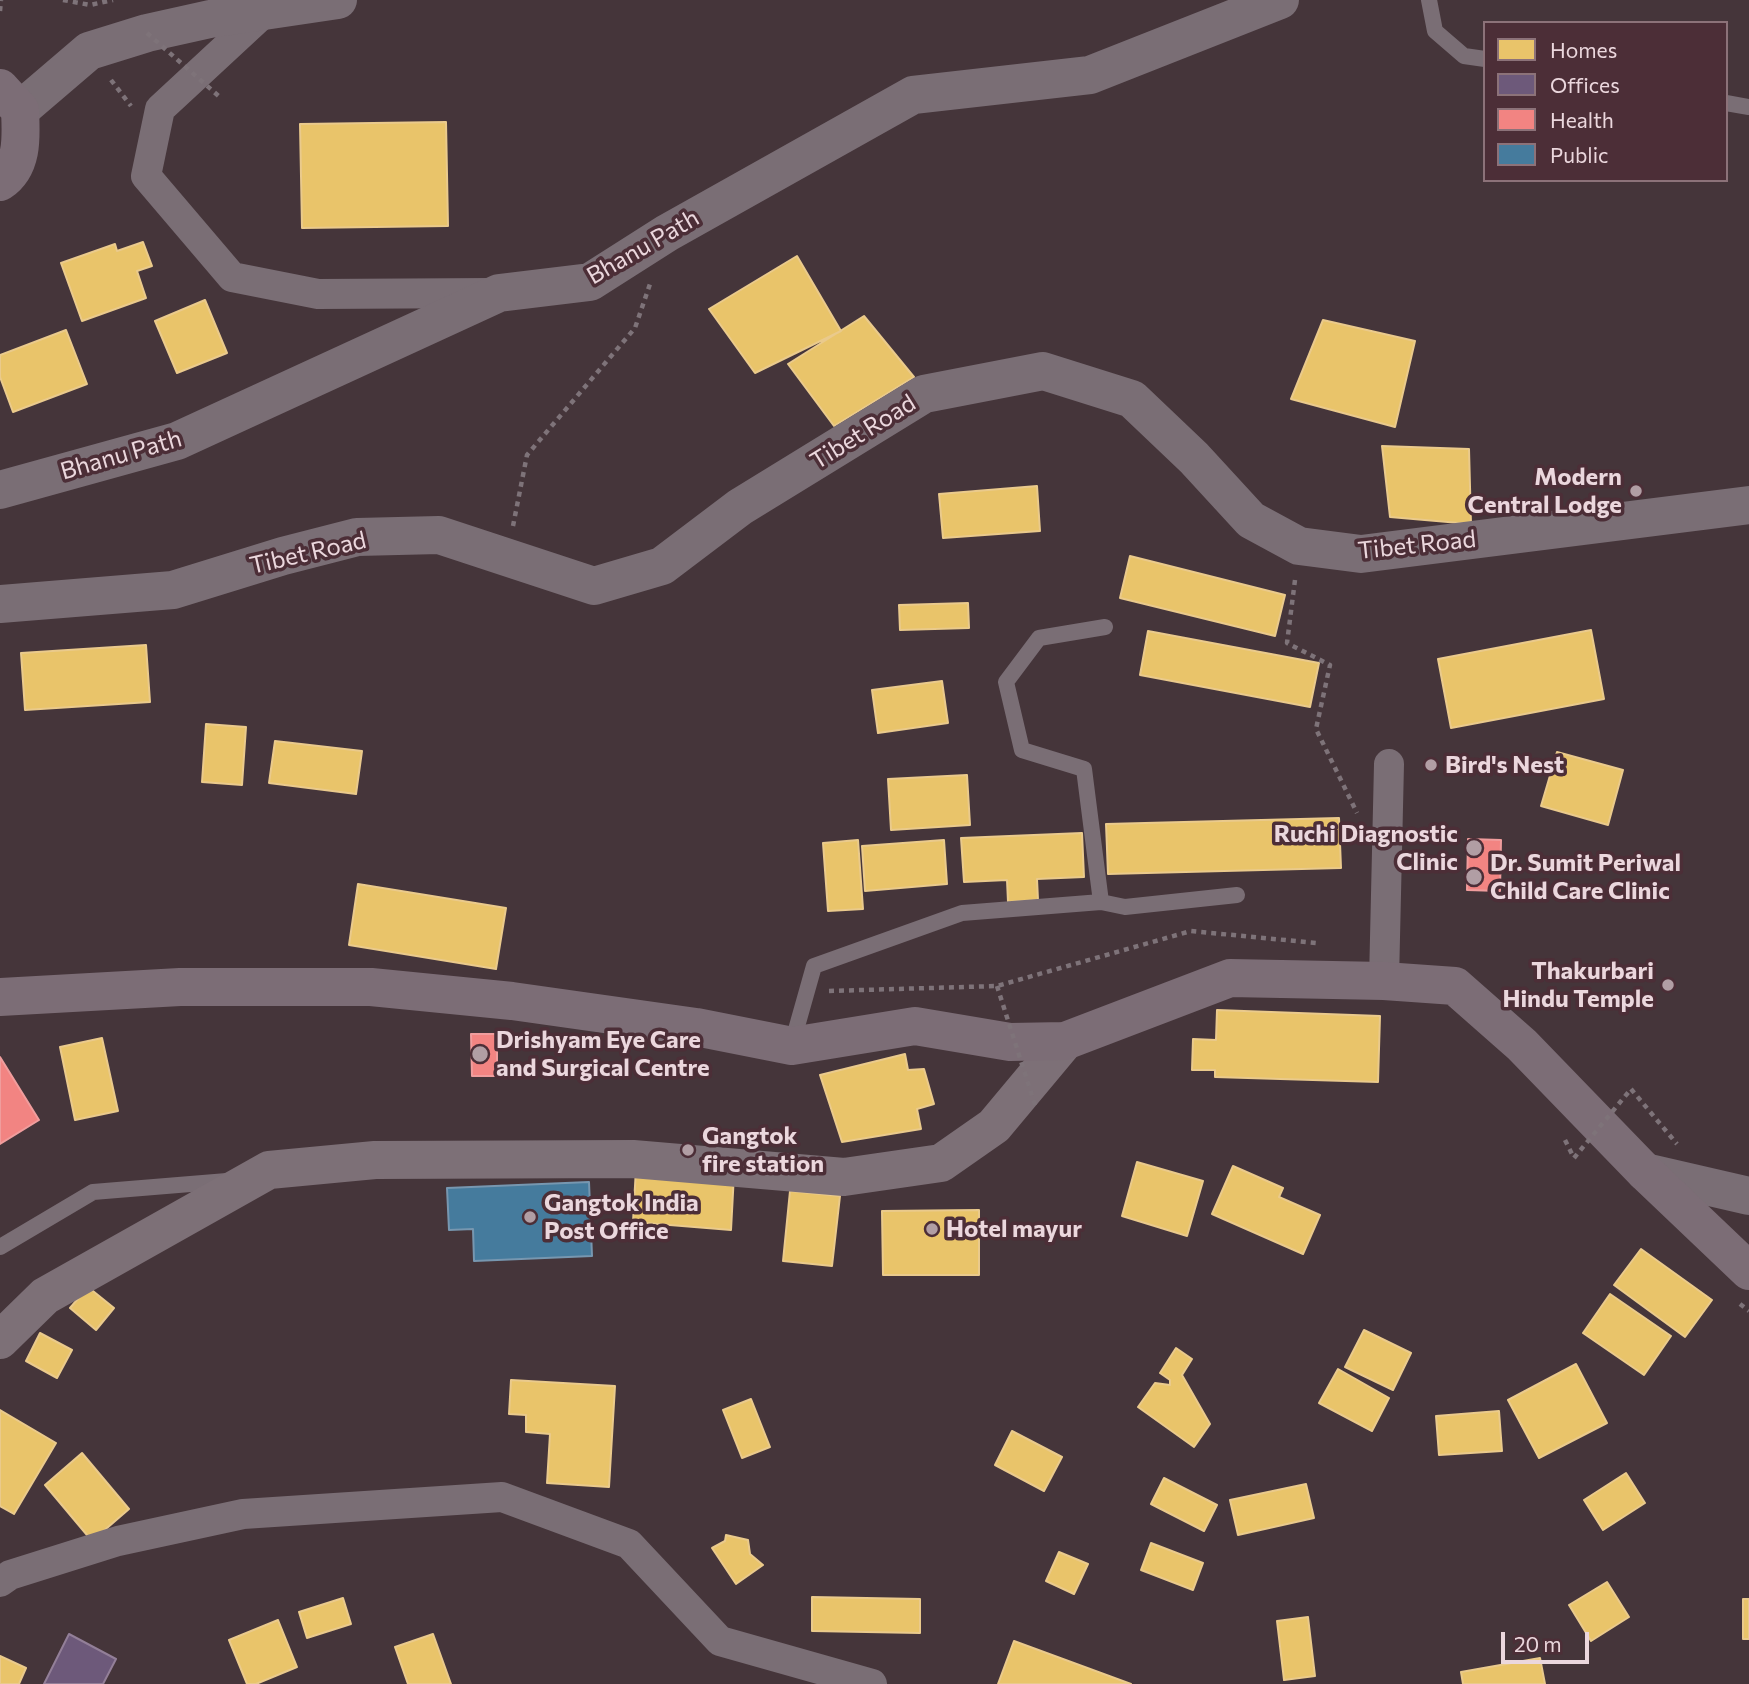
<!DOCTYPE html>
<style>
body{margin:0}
#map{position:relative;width:1749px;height:1684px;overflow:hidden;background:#45353a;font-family:Commissioner,sans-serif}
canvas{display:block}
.legend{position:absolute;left:1483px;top:21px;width:245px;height:161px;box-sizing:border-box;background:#4c2e37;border:2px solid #8c7279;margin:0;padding:9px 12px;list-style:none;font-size:21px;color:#ebd7dd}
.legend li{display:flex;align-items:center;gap:14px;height:35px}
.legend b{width:35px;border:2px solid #8c7279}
.scale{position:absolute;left:1501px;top:1632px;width:88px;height:32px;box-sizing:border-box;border:4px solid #ebd7dd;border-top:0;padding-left:9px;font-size:21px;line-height:24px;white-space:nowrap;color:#ebd7dd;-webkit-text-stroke:5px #4c2e37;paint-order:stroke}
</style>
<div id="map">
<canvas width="1749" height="1684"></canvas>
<ul class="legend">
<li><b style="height:19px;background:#e9c46a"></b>Homes</li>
<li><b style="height:19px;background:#6d597a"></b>Offices</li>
<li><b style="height:19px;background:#f28482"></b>Health</li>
<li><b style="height:19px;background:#457b9d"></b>Public</li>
</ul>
<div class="scale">20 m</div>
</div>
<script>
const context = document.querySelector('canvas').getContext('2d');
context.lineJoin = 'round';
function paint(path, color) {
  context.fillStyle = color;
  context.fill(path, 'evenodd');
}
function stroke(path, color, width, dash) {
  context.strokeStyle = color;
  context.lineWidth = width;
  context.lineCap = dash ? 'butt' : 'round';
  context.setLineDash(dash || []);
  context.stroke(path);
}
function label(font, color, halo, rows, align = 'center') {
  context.font = font + ' Commissioner,sans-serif';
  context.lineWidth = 7;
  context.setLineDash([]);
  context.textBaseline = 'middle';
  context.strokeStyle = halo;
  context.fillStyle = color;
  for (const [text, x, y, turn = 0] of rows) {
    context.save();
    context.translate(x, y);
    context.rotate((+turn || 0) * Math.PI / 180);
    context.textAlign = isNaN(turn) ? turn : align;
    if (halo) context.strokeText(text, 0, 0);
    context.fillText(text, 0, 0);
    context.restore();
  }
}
const homes = new Path2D(`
 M446,122L448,226L302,228L300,124Z
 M143,242L152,266L137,271L146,298L82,321L61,263L115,244L117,251Z
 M797,256L841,331L755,373L709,309Z
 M205,300L227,353L177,373L155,321Z
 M864,316L914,377L834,426L788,364Z
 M1323,320L1415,341L1395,427L1291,399Z
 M66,330L87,384L13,412L0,377V355Z
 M1382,446L1469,449L1471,524L1390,517Z
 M1037,486L1040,531L943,538L939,494Z
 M1130,556L1285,595L1275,636L1120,598Z
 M968,603L969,628L900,630L899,605Z
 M1591,630L1604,699L1451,728L1438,659Z
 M1148,631L1319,663L1310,707L1140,675Z
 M146,645L150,702L25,710L21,653Z
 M942,681L948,723L878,733L872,690Z
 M206,724L246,727L242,785L202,782Z
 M275,741L362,751L356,794L269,783Z
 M1557,752L1623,770L1608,825L1541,806Z
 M967,775L970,825L891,830L888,779Z
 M1339,818L1341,868L1108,874L1106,824Z
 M1082,833L1084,877L1037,879L1038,900L1008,902L1007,880L964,882L961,838Z
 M858,840L863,909L828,911L823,843Z
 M944,840L947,884L865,891L862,846Z
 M358,884L506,908L496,969L349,945Z
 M1217,1010L1380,1016L1378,1082L1215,1077V1070H1192L1193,1039L1216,1040Z
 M102,1038L118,1111L75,1120L60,1047Z
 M905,1054L908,1070L924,1069L934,1104L917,1109L921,1129L842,1142L820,1075Z
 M1137,1162L1203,1181L1187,1236L1122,1216Z
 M1233,1166L1283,1188L1279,1197L1320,1215L1303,1254L1212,1214Z
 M636,1168L734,1174L731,1230L633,1222Z
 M790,1191L840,1196L832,1266L783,1261Z
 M979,1210V1275H883L882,1211Z
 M1641,1249L1712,1300L1685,1337L1614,1285Z
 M88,1287L114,1308L96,1330L70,1308Z
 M1610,1294L1671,1336L1644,1375L1583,1333Z
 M1364,1330L1411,1353L1393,1390L1345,1367Z
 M40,1333L72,1350L57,1378L26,1361Z
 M1176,1348L1192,1359L1182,1375L1210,1424L1194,1447L1138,1407L1155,1383L1170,1385V1380L1160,1373Z
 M1576,1364L1607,1423L1539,1458L1508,1400Z
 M1338,1369L1389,1398L1372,1431L1319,1403Z
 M511,1380L615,1386L609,1487L547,1483L550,1434L526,1432V1415L509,1414Z
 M751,1399L770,1447L742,1458L723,1410Z
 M0,1410L56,1443L14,1514L0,1506Z
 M1499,1411L1502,1451L1439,1455L1436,1416Z
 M1012,1431L1062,1457L1044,1491L995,1465Z
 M82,1453L129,1509L92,1541L45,1485Z
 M1626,1473L1645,1503L1603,1530L1584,1500Z
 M1164,1478L1217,1505L1204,1531L1151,1504Z
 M1306,1484L1314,1518L1238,1535L1230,1500Z
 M726,1535L748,1540L750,1554L763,1565L736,1584L712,1548L725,1541Z
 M1151,1543L1203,1563L1193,1590L1141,1570Z
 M1059,1552L1088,1564L1074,1594L1046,1581Z
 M1607,1582L1629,1617L1591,1641L1569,1605Z
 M812,1597L920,1599V1633L812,1631Z
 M343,1598L351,1624L307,1638L299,1612Z
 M1743,1599H1749V1639H1743Z
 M1308,1617L1315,1676L1284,1680L1277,1621Z
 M278,1620L297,1667L256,1684H247L229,1640Z
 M433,1634L451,1684H408L395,1647Z
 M1014,1641L1131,1684H998Z
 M0,1656L26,1668L19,1684H0Z
 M1540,1658L1545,1684H1463L1461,1672Z`);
const offices = new Path2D(`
 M69,1634L116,1659L103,1684H44Z`);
const health = new Path2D(`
 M1468,839L1501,840L1500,891L1467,890Z
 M471,1034H497V1076H472Z
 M0,1057L39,1120L0,1144Z`);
const public = new Path2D(`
 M589,1182L592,1256L474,1261L473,1229L449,1230L447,1188Z`);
const path = new Path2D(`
 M63,0L90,5L113,0
 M0,11L1,0
 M111,80L131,106
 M513,526L527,455L635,328L650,284
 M1295,580L1287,643L1330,665L1316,729L1357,813
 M829,991L997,986L1191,931L1316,943
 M1631,1089L1677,1144
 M1565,1140L1574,1158
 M1740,1304L1749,1311`);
const service = new Path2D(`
 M1429,0L1435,31L1464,56L1485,59
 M1726,103L1749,107
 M1101,902L1084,769L1022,750L1006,682L1039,638L1105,627
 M792,1044L814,966L962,913L1101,902L1125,907L1237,895
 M0,1247L93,1192L227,1181`);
const minor = new Path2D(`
 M269,8L160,109L146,176L232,277L318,294L493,293
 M1384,981L1389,764
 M0,1582L10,1575L118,1541L243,1514L502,1497L629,1544L720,1641L872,1684`);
const tertiary = new Path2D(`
 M20,110L89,51L147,33L210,19L338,0
 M0,490L177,441L499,293L590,282L667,233L913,95L1090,75L1280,0
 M0,604L173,590L283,556L357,537L439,535L594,586L662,566L740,507L924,394L1043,371L1132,399L1194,458L1251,520L1299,546L1361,554L1749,505
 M1645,1172L1749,1196`);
const secondary = new Path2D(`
 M0,1340L45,1296L269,1170L375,1160L633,1159L844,1177L941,1163L994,1126L1065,1041`);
const primary = new Path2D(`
 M0,88L20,110C21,135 24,166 0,182
 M0,997L180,987H371L512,1001L696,1027L792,1046L915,1026L1010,1042L1065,1041L1230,978L1384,981L1455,986L1522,1045L1645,1172L1749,1271`);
const pathBridge = new Path2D(`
 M147,33L222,99
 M997,986L1035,1105
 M1574,1158L1631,1089`);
const markers = [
 [1636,491,7,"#b19ea4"],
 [1431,765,7,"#b19ea4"],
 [1474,848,9,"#b19ea4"],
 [1474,877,9,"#b19ea4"],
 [1668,985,7,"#b19ea4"],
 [480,1054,9,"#b19ea4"],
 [688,1150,7,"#b19ea4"],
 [530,1217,7,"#b19ea4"],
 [932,1229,7,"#b19ea4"]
];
const streetNames = [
 ["Bhanu Path",643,247,-30],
 ["Tibet Road",863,432,-32],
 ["Bhanu Path",121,455,-16],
 ["Tibet Road",1417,545,-6],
 ["Tibet Road",308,553,-13]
];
const poiNames = [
 ["Modern",1622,477,"right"],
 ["Central Lodge",1622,505,"right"],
 ["Bird's Nest",1445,765],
 ["Ruchi Diagnostic",1458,834,"right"],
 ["Clinic",1458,862,"right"],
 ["Dr. Sumit Periwal",1490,863],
 ["Child Care Clinic",1490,891],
 ["Thakurbari",1654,971,"right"],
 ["Hindu Temple",1654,999,"right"],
 ["Drishyam Eye Care",496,1040],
 ["and Surgical Centre",496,1068],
 ["Gangtok",702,1136],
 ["fire station",702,1164],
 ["Gangtok India",544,1203],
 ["Post Office",544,1231],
 ["Hotel mayur",946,1229]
];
paint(homes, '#e9c46a');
stroke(homes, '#eaca8c', 2);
paint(offices, '#6d597a');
stroke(offices, '#937f98', 2);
paint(health, '#f28482');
stroke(health, '#f09d9d', 2);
paint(public, '#457b9d');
stroke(public, '#7797b0', 2);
stroke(path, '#7e7379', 4.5, [5, 5]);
stroke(service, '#7a6e75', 16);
stroke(minor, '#7a6e75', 30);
stroke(tertiary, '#7a6e75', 38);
stroke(secondary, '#7d7077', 38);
stroke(primary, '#7c6d76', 38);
stroke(pathBridge, '#7e7379', 4.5, [5, 5]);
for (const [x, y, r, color] of markers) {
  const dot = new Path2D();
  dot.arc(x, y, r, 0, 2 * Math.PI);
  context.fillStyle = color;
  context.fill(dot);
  stroke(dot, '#4c2e37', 2.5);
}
label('24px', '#ebd7dd', '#4c2e37', streetNames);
label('bold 24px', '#ebd7dd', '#4c2e37', poiNames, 'left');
</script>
